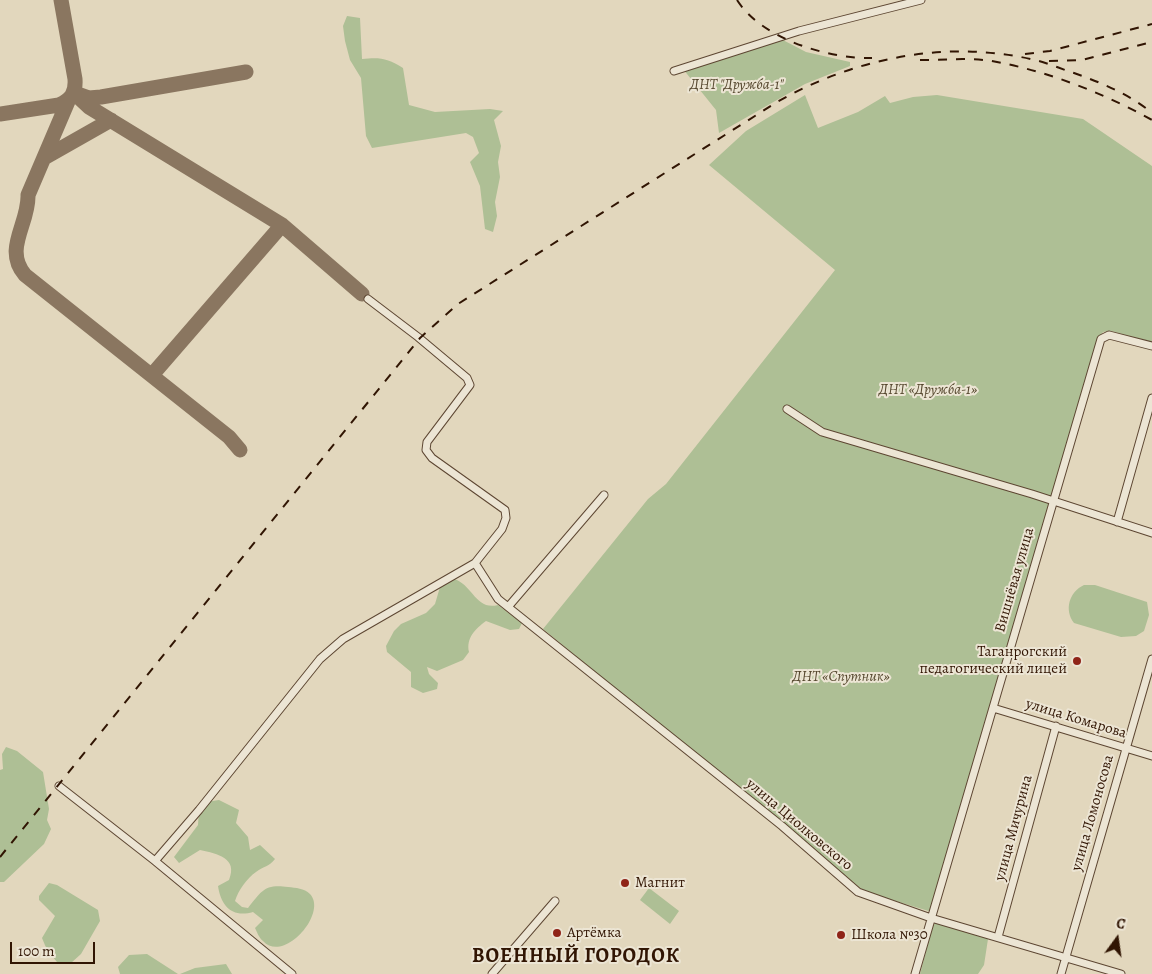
<!DOCTYPE html>
<meta charset="utf-8">
<style>
body{margin:0}
#map{position:relative;width:1152px;height:974px;overflow:hidden;background:#e2d7bd;font-family:Alegreya,serif}
canvas{display:block}
.north{position:absolute;left:1092px;top:914px;width:50px;height:50px;-webkit-text-stroke:4px #ece5d4;paint-order:stroke;rotate:14deg;font-size:14px;font-weight:700;line-height:20px;text-align:center;color:#311503}
.north::after{content:'';display:block;margin:auto;width:18px;height:22px;background:#311503;clip-path:polygon(50% 0,100% 100%,50% 72%,0 100%)}
.scale{position:absolute;left:10px;top:942px;width:85px;height:22px;box-sizing:border-box;border:2px solid #311503;border-top:0;padding-left:6px;font-size:15px;line-height:18px;white-space:nowrap;color:#311503;-webkit-text-stroke:4px #ece5d4;paint-order:stroke}
</style>
<div id="map">
<canvas width="1152" height="974"></canvas>
<div class="north">С</div>
<div class="scale">100 m</div>
</div>
<script>
const context = document.querySelector('canvas').getContext('2d');
context.lineJoin = 'round';
function paint(path, color) {
  context.fillStyle = color;
  context.fill(path, 'evenodd');
}
function stroke(path, color, width, dash) {
  context.strokeStyle = color;
  context.lineWidth = width;
  context.lineCap = dash ? 'butt' : 'round';
  context.setLineDash(dash || []);
  context.stroke(path);
}
function label(font, color, halo, rows, align = 'center') {
  context.font = font + ' Alegreya,serif';
  context.lineWidth = 4;
  context.setLineDash([]);
  context.textBaseline = 'middle';
  context.strokeStyle = halo;
  context.fillStyle = color;
  for (const [text, x, y, turn = 0] of rows) {
    context.save();
    context.translate(x, y);
    context.rotate((+turn || 0) * Math.PI / 180);
    context.textAlign = isNaN(turn) ? turn : align;
    if (halo) context.strokeText(text, 0, 0);
    context.fillText(text, 0, 0);
    context.restore();
  }
}
const green = new Path2D(`
 M347,16L360,18L362,59C379,57 388,58 403,68L409,105L435,112L490,109L503,111L494,120L501,146L498,162L500,177L495,202L497,216L493,232L485,229L480,186L470,162L479,153L473,137L466,133L372,148L366,136L361,78L350,60L345,41L343,26Z
 M781,39L806,52L850,62V66L805,84L719,133L716,110L683,69Z
 M805,95L818,128L858,112L885,96L890,103L913,97L937,95L1083,119L1152,166V342L1111,331L1103,332L1097,341L932,912L862,891L543,629L648,499L666,484L835,270L709,165L746,131Z
 M454,579C472,584 476,611 498,605L522,623L519,629L510,630L486,621C475,629 466,638 469,652L463,660L437,671L427,667L429,674L438,683L437,689L423,693L411,687V672L387,652L386,646L394,631L401,624L426,613L435,604L440,587Z
 M1084,585H1095L1147,602L1149,615L1144,631L1136,636L1121,637L1074,623C1064,610 1069,592 1084,585Z
 M6,747L17,751L43,772L49,809L47,820L51,829L44,844L4,882H0V770L3,769L2,754Z
 M219,800L239,810L236,823L248,837L250,850L260,845L275,859C269,867 264,866 256,872C247,878 238,891 235,901L242,907L248,908C262,891 264,884 288,887C296,888 304,888 310,894C328,913 284,964 263,941C259,938 257,932 255,928L263,920L253,912C232,918 221,906 218,886L229,880C238,858 218,854 200,850L179,863L174,857L198,825L199,810L206,802Z
 M49,883L57,885L98,910L100,921L81,954L71,963L57,962L47,950L42,938L55,916L39,900V896Z
 M649,888L679,911L670,924L640,900Z
 M941,921L973,930L988,939L984,965L978,974H920L933,925Z
 M147,954L178,974H120L118,967L129,955Z
 M226,964L232,974H180L195,968Z`);
const taxiway = new Path2D(`
 M74,93L89,107L282,225L362,294
 M75,93L89,98L101,97L246,72
 M69,99L28,195C29,224 3,249 25,275L229,437L240,450
 M0,114L59,105C71,100 76,93 75,79L61,0
 M44,158L111,120
 M152,375L282,225`);
const minor = new Path2D(`
 M674,71L799,31L921,0
 M787,409L822,432L1032,494L1152,533
 M1117,522L1152,398
 M475,563L498,599L782,826L858,892L931,918L1121,974
 M508,607L604,495
 M993,708L1152,756
 M59,786L155,861L292,974
 M155,861L199,810L320,659L343,639L475,563L502,529L506,518L505,510L432,458L426,450L427,442L470,385L467,378L418,337L368,299
 M998,937L1056,726
 M492,974L555,901
 M915,974L1101,339L1109,335L1152,346
 M1061,974L1152,659`);
const rail = new Path2D(`
 M737,0C762,39 828,59 872,58
 M1025,54L1050,51L1152,24
 M920,60C946,60 972,57 997,62C1050,72 1105,94 1152,120
 M1049,61L1082,60L1152,42
 M0,857L420,338L458,304L777,102C855,58 946,39 1035,60C1048,63 1061,69 1074,73C1102,83 1129,94 1152,113`);
const markers = [
 [1077,661,5,"#8f2418"],
 [625,883,5,"#8f2418"],
 [557,933,5,"#8f2418"],
 [841,935,5,"#8f2418"]
];
const parkNames = [
 ["ДНТ \"Дружба-1\"",737,85],
 ["ДНТ «Дружба-1»",928,390],
 ["ДНТ «Спутник»",841,677]
];
const streetNames = [
 ["Вишнёвая улица",1015,580,-74],
 ["улица Комарова",1076,719,17],
 ["улица Ломоносова",1093,813,-74],
 ["улица Циолковского",799,825,40],
 ["улица Мичурина",1014,828,-75]
];
const poiNames = [
 ["Таганрогский",1067,652,"right"],
 ["педагогический лицей",1067,669,"right"],
 ["Магнит",635,883],
 ["Артёмка",567,933],
 ["Школа №30",851,935]
];
const districtNames = [
 ["ВОЕННЫЙ ГОРОДОК",576,957]
];
paint(green, '#aebf95');
stroke(taxiway, '#8a7660', 15);
stroke(minor, '#5d4632', 9);
stroke(minor, '#ece5d4', 7);
stroke(rail, '#311503', 2, [9, 9]);
for (const [x, y, r, color] of markers) {
  const dot = new Path2D();
  dot.arc(x, y, r, 0, 2 * Math.PI);
  context.fillStyle = color;
  context.fill(dot);
  stroke(dot, '#ece5d4', 2);
}
label('italic 15px', '#56482f', '#ece5d4', parkNames);
label('15px', '#311503', '#ece5d4', streetNames);
label('15px', '#311503', '#ece5d4', poiNames, 'left');
context.letterSpacing = '1px';
label('bold 20px', '#311503', '#ece5d4', districtNames);
context.letterSpacing = '0px';
</script>
